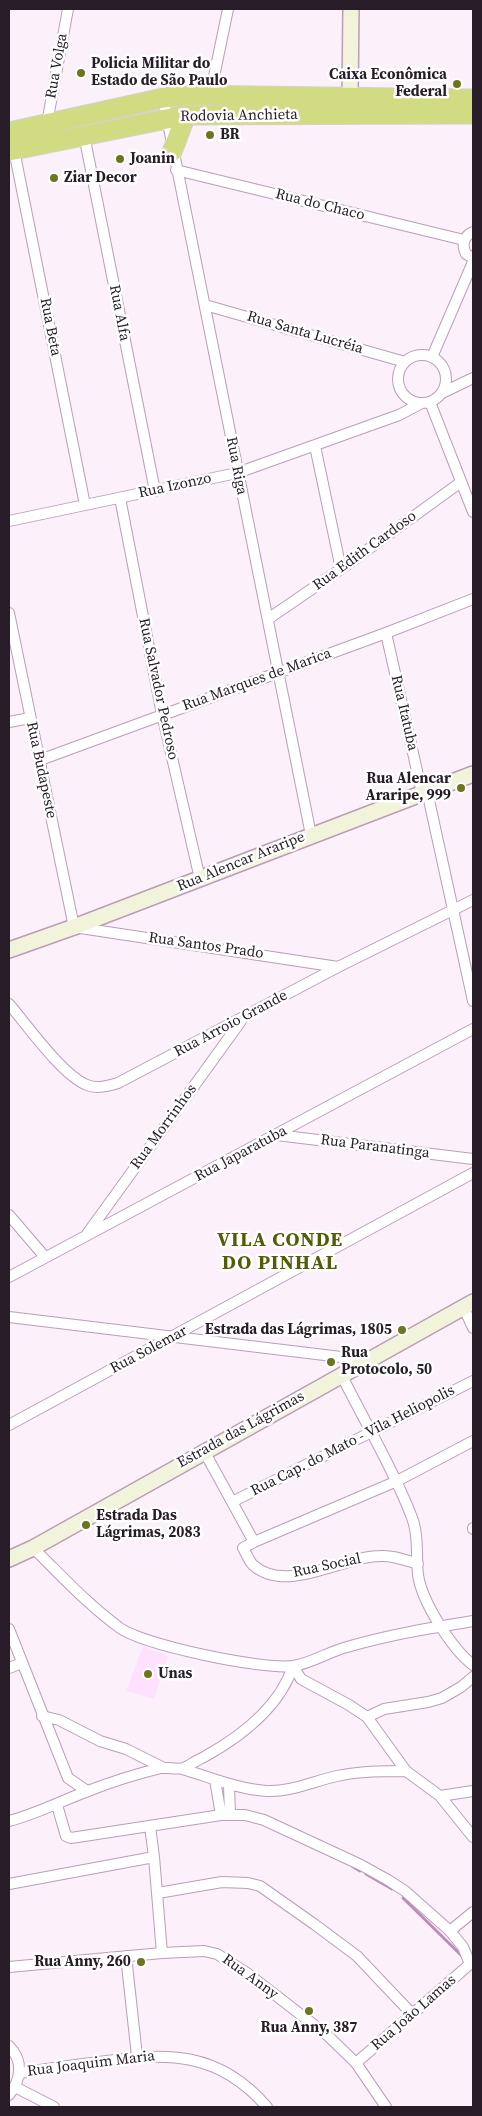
<!DOCTYPE html>
<meta charset="utf-8">
<style>
body{margin:0}
#map{position:relative;width:482px;height:2116px;overflow:hidden;background:#fcf0fb;font-family:"Source Serif 4",serif}
canvas{display:block}
.frame{position:absolute;inset:0;border:10px solid #271c27;pointer-events:none}
</style>
<div id="map">
<canvas width="482" height="2116"></canvas>
<div class="frame"></div>
</div>
<script>
const context = document.querySelector('canvas').getContext('2d');
context.lineJoin = 'round';
function paint(path, color) {
  context.fillStyle = color;
  context.fill(path, 'evenodd');
}
function stroke(path, color, width, dash) {
  context.strokeStyle = color;
  context.lineWidth = width;
  context.lineCap = dash ? 'butt' : 'round';
  context.setLineDash(dash || []);
  context.stroke(path);
}
function label(font, color, halo, rows, align = 'center') {
  context.font = font + ' "Source Serif 4",serif';
  context.lineWidth = 5;
  context.setLineDash([]);
  context.textBaseline = 'middle';
  context.strokeStyle = halo;
  context.fillStyle = color;
  for (const [text, x, y, turn = 0] of rows) {
    context.save();
    context.translate(x, y);
    context.rotate((+turn || 0) * Math.PI / 180);
    context.textAlign = isNaN(turn) ? turn : align;
    if (halo) context.strokeText(text, 0, 0);
    context.fillText(text, 0, 0);
    context.restore();
  }
}
const built = new Path2D(`
 M143,1646L168,1656L154,1699L126,1691Z`);
const stream = new Path2D(`
 M352,1866L360,1871
 M366,1874L392,1889
 M403,1898L462,1956`);
const street = new Path2D(`
 M210,96L228,9
 M163,98L311,835
 M47,123L68,9
 M84,135L155,491
 M14,150L85,505
 M176,170L464,240
 M473,232C464,236 461,244 466,254L473,258
 M205,305L405,362
 M398 379a24 24 0 1 1 48 0a24 24 0 1 1-48 0Z
 M432,357L473,262
 M442,393L473,378
 M430,402L473,512
 M315,446L341,569
 M120,498L162,714L200,879
 M9,521L237,473L399,415L420,404
 M9,613L74,927L338,967
 M268,619L341,569L461,482
 M386,633L422,793
 M9,722L30,718
 M40,760L386,633L473,599
 M427,791L473,1001
 M9,1004C27,1025 63,1076 87,1085C97,1089 108,1086 118,1083L338,967L473,900
 M277,1135L473,1159
 M9,1215L45,1257
 M87,1234L241,1021
 M9,1277L473,1029
 M464,1308L473,1328
 M9,1317L366,1360
 M341,1374C364,1421 392,1466 411,1515C419,1534 416,1555 418,1575C422,1602 452,1649 473,1665
 M9,1425L473,1173
 M204,1451L254,1542L243,1548C246,1553 249,1561 253,1565C287,1595 343,1556 380,1556C393,1555 405,1560 418,1564
 M232,1502L473,1381
 M473,1529V1528
 M254,1542L397,1481L473,1441
 M33,1548C61,1575 88,1605 120,1628C144,1645 262,1670 293,1666C312,1663 328,1652 347,1647C388,1635 430,1628 473,1621
 M9,1629L68,1778L87,1791
 M293,1666L301,1679L349,1705L367,1717L406,1771L440,1796L473,1791
 M9,1668L22,1663
 M42,1716L59,1720L100,1741L126,1749L164,1768
 M367,1717L384,1709L428,1702L442,1698L461,1687L473,1677
 M182,1769C210,1777 237,1789 267,1791C291,1792 314,1781 337,1776C360,1771 383,1771 406,1771
 M215,1780L221,1815
 M229,1785L230,1814
 M440,1796L473,1837
 M57,1805L66,1836L71,1838L221,1815H245L264,1820L361,1865L388,1880L405,1891L450,1931L463,1947L470,1964L356,2063
 M9,1821C36,1814 61,1801 88,1791C111,1782 136,1774 161,1768C168,1767 177,1770 184,1768C190,1765 197,1760 204,1757C240,1737 280,1707 293,1666
 M150,1826L154,1857
 M9,1884L154,1857L162,1953
 M158,1893L222,1882L248,1883L260,1886L314,1924L357,1956L412,2014
 M450,1931L473,1912
 M126,1956L137,2056
 M9,1967L162,1953L204,1951L217,1954L247,1973L327,2035L356,2063L386,2107
 M9,2046C24,2061 21,2080 9,2095
 M20,2073C46,2069 73,2065 99,2062C167,2052 219,2051 267,2107
 M15,2087L54,2107`);
const secondary = new Path2D(`
 M350,96L351,9
 M9,950L74,927L473,774
 M9,1559L33,1548L473,1302`);
const highway = new Path2D(`
 M9,132L163,98L185,95L473,99
 M9,151L186,115L473,114
 M172,152L186,115`);
const markers = [
 [81,73,5,"#6d751e"],
 [457,84,5,"#6d751e"],
 [210,135,5,"#6d751e"],
 [120,159,5,"#6d751e"],
 [54,178,5,"#6d751e"],
 [461,788,5,"#6d751e"],
 [402,1330,5,"#6d751e"],
 [331,1362,5,"#6d751e"],
 [86,1525,5,"#6d751e"],
 [148,1674,5,"#6d751e"],
 [141,1962,5,"#6d751e"],
 [309,2011,5,"#6d751e"]
];
const poiNames = [
 ["Policia Militar do",91,64],
 ["Estado de São Paulo",91,81],
 ["Caixa Econômica",447,75,"right"],
 ["Federal",447,92,"right"],
 ["BR",220,135],
 ["Joanin",130,159],
 ["Ziar Decor",64,178],
 ["Rua Alencar",451,779,"right"],
 ["Araripe, 999",451,796,"right"],
 ["Estrada das Lágrimas, 1805",392,1330,"right"],
 ["Rua",341,1353],
 ["Protocolo, 50",341,1370],
 ["Estrada Das",96,1516],
 ["Lágrimas, 2083",96,1533],
 ["Unas",158,1674],
 ["Rua Anny, 260",131,1962,"right"],
 ["Rua Anny, 387",309,2028,"center"]
];
const streetNames = [
 ["Rua Volga",57,66,-80],
 ["Rodovia Anchieta",239,116,-1],
 ["Rua do Chaco",320,205,14],
 ["Rua Alfa",119,313,79],
 ["Rua Beta",50,327,79],
 ["Rua Santa Lucréia",305,333,16],
 ["Rua Riga",236,466,79],
 ["Rua Izonzo",175,486,-12],
 ["Rua Edith Cardoso",365,551,-36],
 ["Rua Marques de Marica",257,680,-20],
 ["Rua Salvador Pedroso",158,689,78],
 ["Rua Itatuba",404,713,77],
 ["Rua Budapeste",41,770,78],
 ["Rua Alencar Araripe",241,862,-22],
 ["Rua Santos Prado",206,946,8],
 ["Rua Arroio Grande",231,1024,-28],
 ["Rua Morrinhos",164,1127,-54],
 ["Rua Paranatinga",375,1147,7],
 ["Rua Japaratuba",241,1154,-28],
 ["Rua Solemar",149,1350,-28],
 ["Estrada das Lágrimas",241,1430,-29],
 ["Rua Cap. do Mato - Vila Heliopolis",353,1441,-27],
 ["Rua Social",327,1566,-12],
 ["Rua Anny",250,1977,36],
 ["Rua João Lamas",414,2013,-41],
 ["Rua Joaquim Maria",91,2064,-7]
];
const districtNames = [
 ["VILA CONDE",280,1241],
 ["DO PINHAL",280,1264]
];
paint(built, '#fee2fd');
stroke(stream, '#bd8bbc', 3);
stroke(street, '#ba9eb9', 12);
stroke(secondary, '#ba9eb9', 18);
stroke(highway, '#d4d2d4', 21);
stroke(street, '#fff', 10);
stroke(secondary, '#f1f4da', 15);
stroke(highway, '#d1dc82', 19);
for (const [x, y, r, color] of markers) {
  const dot = new Path2D();
  dot.arc(x, y, r, 0, 2 * Math.PI);
  context.fillStyle = color;
  context.fill(dot);
  stroke(dot, '#fff', 2);
}
label('bold 15px', '#271c27', '#fff', poiNames, 'left');
label('15px', '#271c27', '#fff', streetNames);
context.letterSpacing = '1px';
label('bold 20px', '#555c05', '#fff', districtNames);
context.letterSpacing = '0px';
</script>
